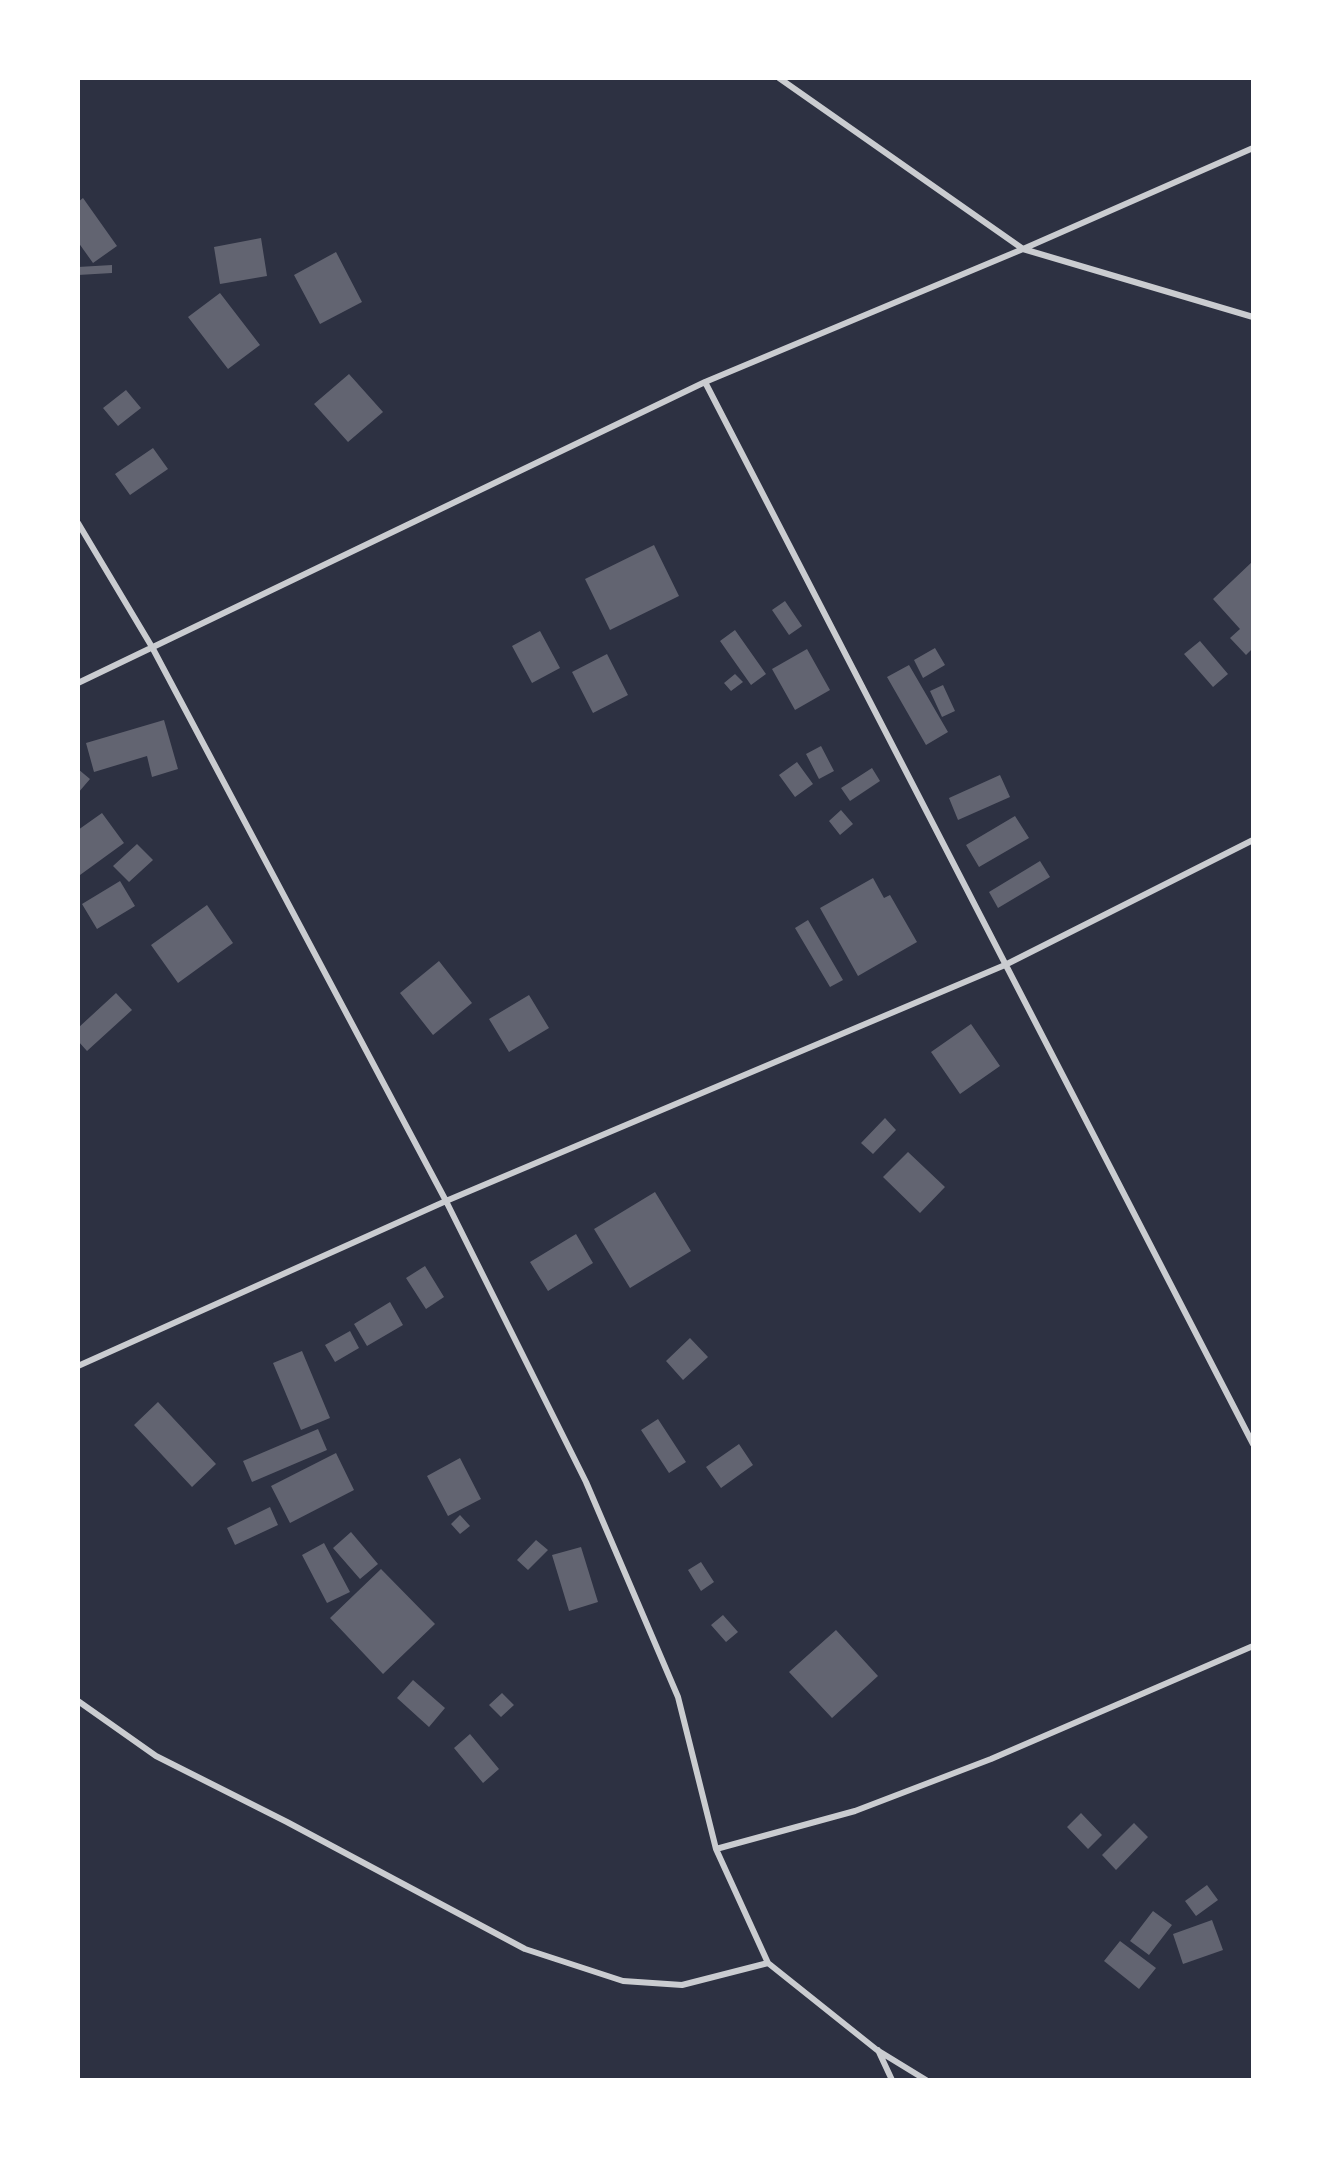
<!DOCTYPE html>
<style>
body{margin:0}
#map{position:relative;width:1331px;height:2158px;overflow:hidden;background:#2d3142;font-family:"Source Sans 3",sans-serif}
canvas{display:block}
.frame{position:absolute;inset:0;border:80px solid #fff;pointer-events:none}
</style>
<div id="map">
<canvas width="1331" height="2158"></canvas>
<div class="frame"></div>
</div>
<script>
const context = document.querySelector('canvas').getContext('2d');
context.lineJoin = 'round';
function paint(path, color) {
  context.fillStyle = color;
  context.fill(path, 'evenodd');
}
function stroke(path, color, width, dash) {
  context.strokeStyle = color;
  context.lineWidth = width;
  context.lineCap = dash ? 'butt' : 'round';
  context.setLineDash(dash || []);
  context.stroke(path);
}
const building = new Path2D(`
 M83,198L117,246L93,263L78,242V202Z
 M261,238L267,276L220,284L214,247Z
 M336,252L362,302L320,324L294,275Z
 M112,265V273L78,275V267Z
 M220,293L260,345L228,369L188,317Z
 M349,374L383,412L348,442L314,404Z
 M126,390L141,408L118,426L103,408Z
 M153,448L168,469L130,495L115,474Z
 M654,545L679,596L610,630L585,579Z
 M1253,561V648L1246,655L1230,638L1240,629L1213,599Z
 M785,601L802,626L789,635L772,610Z
 M735,630L766,674L751,685L720,641Z
 M540,631L560,668L532,683L512,646Z
 M1200,641L1228,674L1213,687L1184,654Z
 M935,648L945,665L923,678L914,660Z
 M807,649L830,690L795,710L772,669Z
 M607,654L628,695L593,713L572,672Z
 M909,665L948,732L926,745L887,677Z
 M735,674L743,682L731,691L724,683Z
 M943,685L955,711L942,717L930,691Z
 M164,720L178,769L152,777L147,756L94,772L86,743Z
 M821,746L834,771L819,779L806,754Z
 M797,762L813,784L795,797L779,775Z
 M872,768L880,781L850,801L841,788Z
 M78,769L90,779L78,793Z
 M1000,775L1010,797L958,820L949,798Z
 M841,810L853,824L840,835L829,821Z
 M102,813L124,843L80,875L78,830Z
 M1015,816L1029,838L979,867L966,845Z
 M137,844L153,860L129,882L113,866Z
 M1040,861L1050,877L998,908L989,892Z
 M873,878L884,898L890,895L917,942L858,976L820,908Z
 M120,881L135,906L97,929L82,904Z
 M207,905L233,943L178,983L151,945Z
 M808,920L843,980L830,987L795,928Z
 M439,961L472,1003L433,1035L400,993Z
 M116,993L132,1010L87,1051L78,1041V1028Z
 M529,995L549,1028L509,1052L489,1019Z
 M971,1024L1000,1066L960,1094L931,1052Z
 M885,1118L896,1130L873,1154L861,1143Z
 M908,1152L945,1187L920,1213L883,1177Z
 M655,1192L691,1251L630,1288L594,1229Z
 M576,1234L593,1263L548,1291L530,1262Z
 M425,1266L444,1297L426,1309L406,1278Z
 M390,1302L403,1325L367,1346L354,1324Z
 M350,1331L359,1348L335,1362L325,1345Z
 M690,1338L708,1357L683,1380L666,1361Z
 M302,1351L330,1418L301,1430L273,1363Z
 M158,1402L216,1464L192,1487L134,1425Z
 M658,1419L686,1462L669,1473L641,1430Z
 M318,1429L327,1450L252,1482L243,1461Z
 M739,1444L753,1465L721,1488L706,1467Z
 M336,1453L354,1490L290,1523L271,1486Z
 M460,1458L481,1499L448,1516L427,1476Z
 M270,1507L278,1525L235,1545L227,1528Z
 M460,1515L470,1526L460,1534L451,1524Z
 M351,1532L378,1564L360,1579L333,1548Z
 M536,1540L548,1550L528,1570L517,1560Z
 M324,1543L350,1592L327,1603L302,1555Z
 M581,1547L598,1602L569,1611L552,1555Z
 M701,1562L714,1582L701,1591L688,1570Z
 M381,1569L435,1624L383,1674L330,1618Z
 M723,1615L738,1632L726,1642L711,1625Z
 M836,1630L878,1676L832,1718L789,1672Z
 M413,1680L445,1708L429,1727L397,1698Z
 M502,1693L514,1705L501,1717L489,1705Z
 M470,1734L499,1769L483,1783L454,1748Z
 M1081,1813L1102,1835L1088,1849L1067,1827Z
 M1134,1823L1148,1837L1116,1870L1102,1855Z
 M1207,1885L1218,1900L1196,1916L1185,1901Z
 M1153,1911L1172,1925L1149,1955L1130,1941Z
 M1212,1920L1223,1950L1183,1964L1173,1934Z
 M1120,1941L1156,1968L1139,1989L1104,1961Z`);
const minor = new Path2D(`
 M779,78L1023,249L1253,317
 M705,382L1253,1444
 M78,523L152,647L446,1201L586,1482L678,1697L716,1849L768,1963L877,2050L926,2080
 M78,683L705,382L1023,249L1253,148
 M78,1366L446,1201L1005,965L1253,840
 M78,1701L156,1756L287,1822L525,1949L623,1981L682,1985L768,1963
 M716,1849L855,1811L991,1759L1253,1646
 M878,2050L892,2080`);
paint(building, '#626471');
stroke(minor, '#caccd0', 6);
</script>
